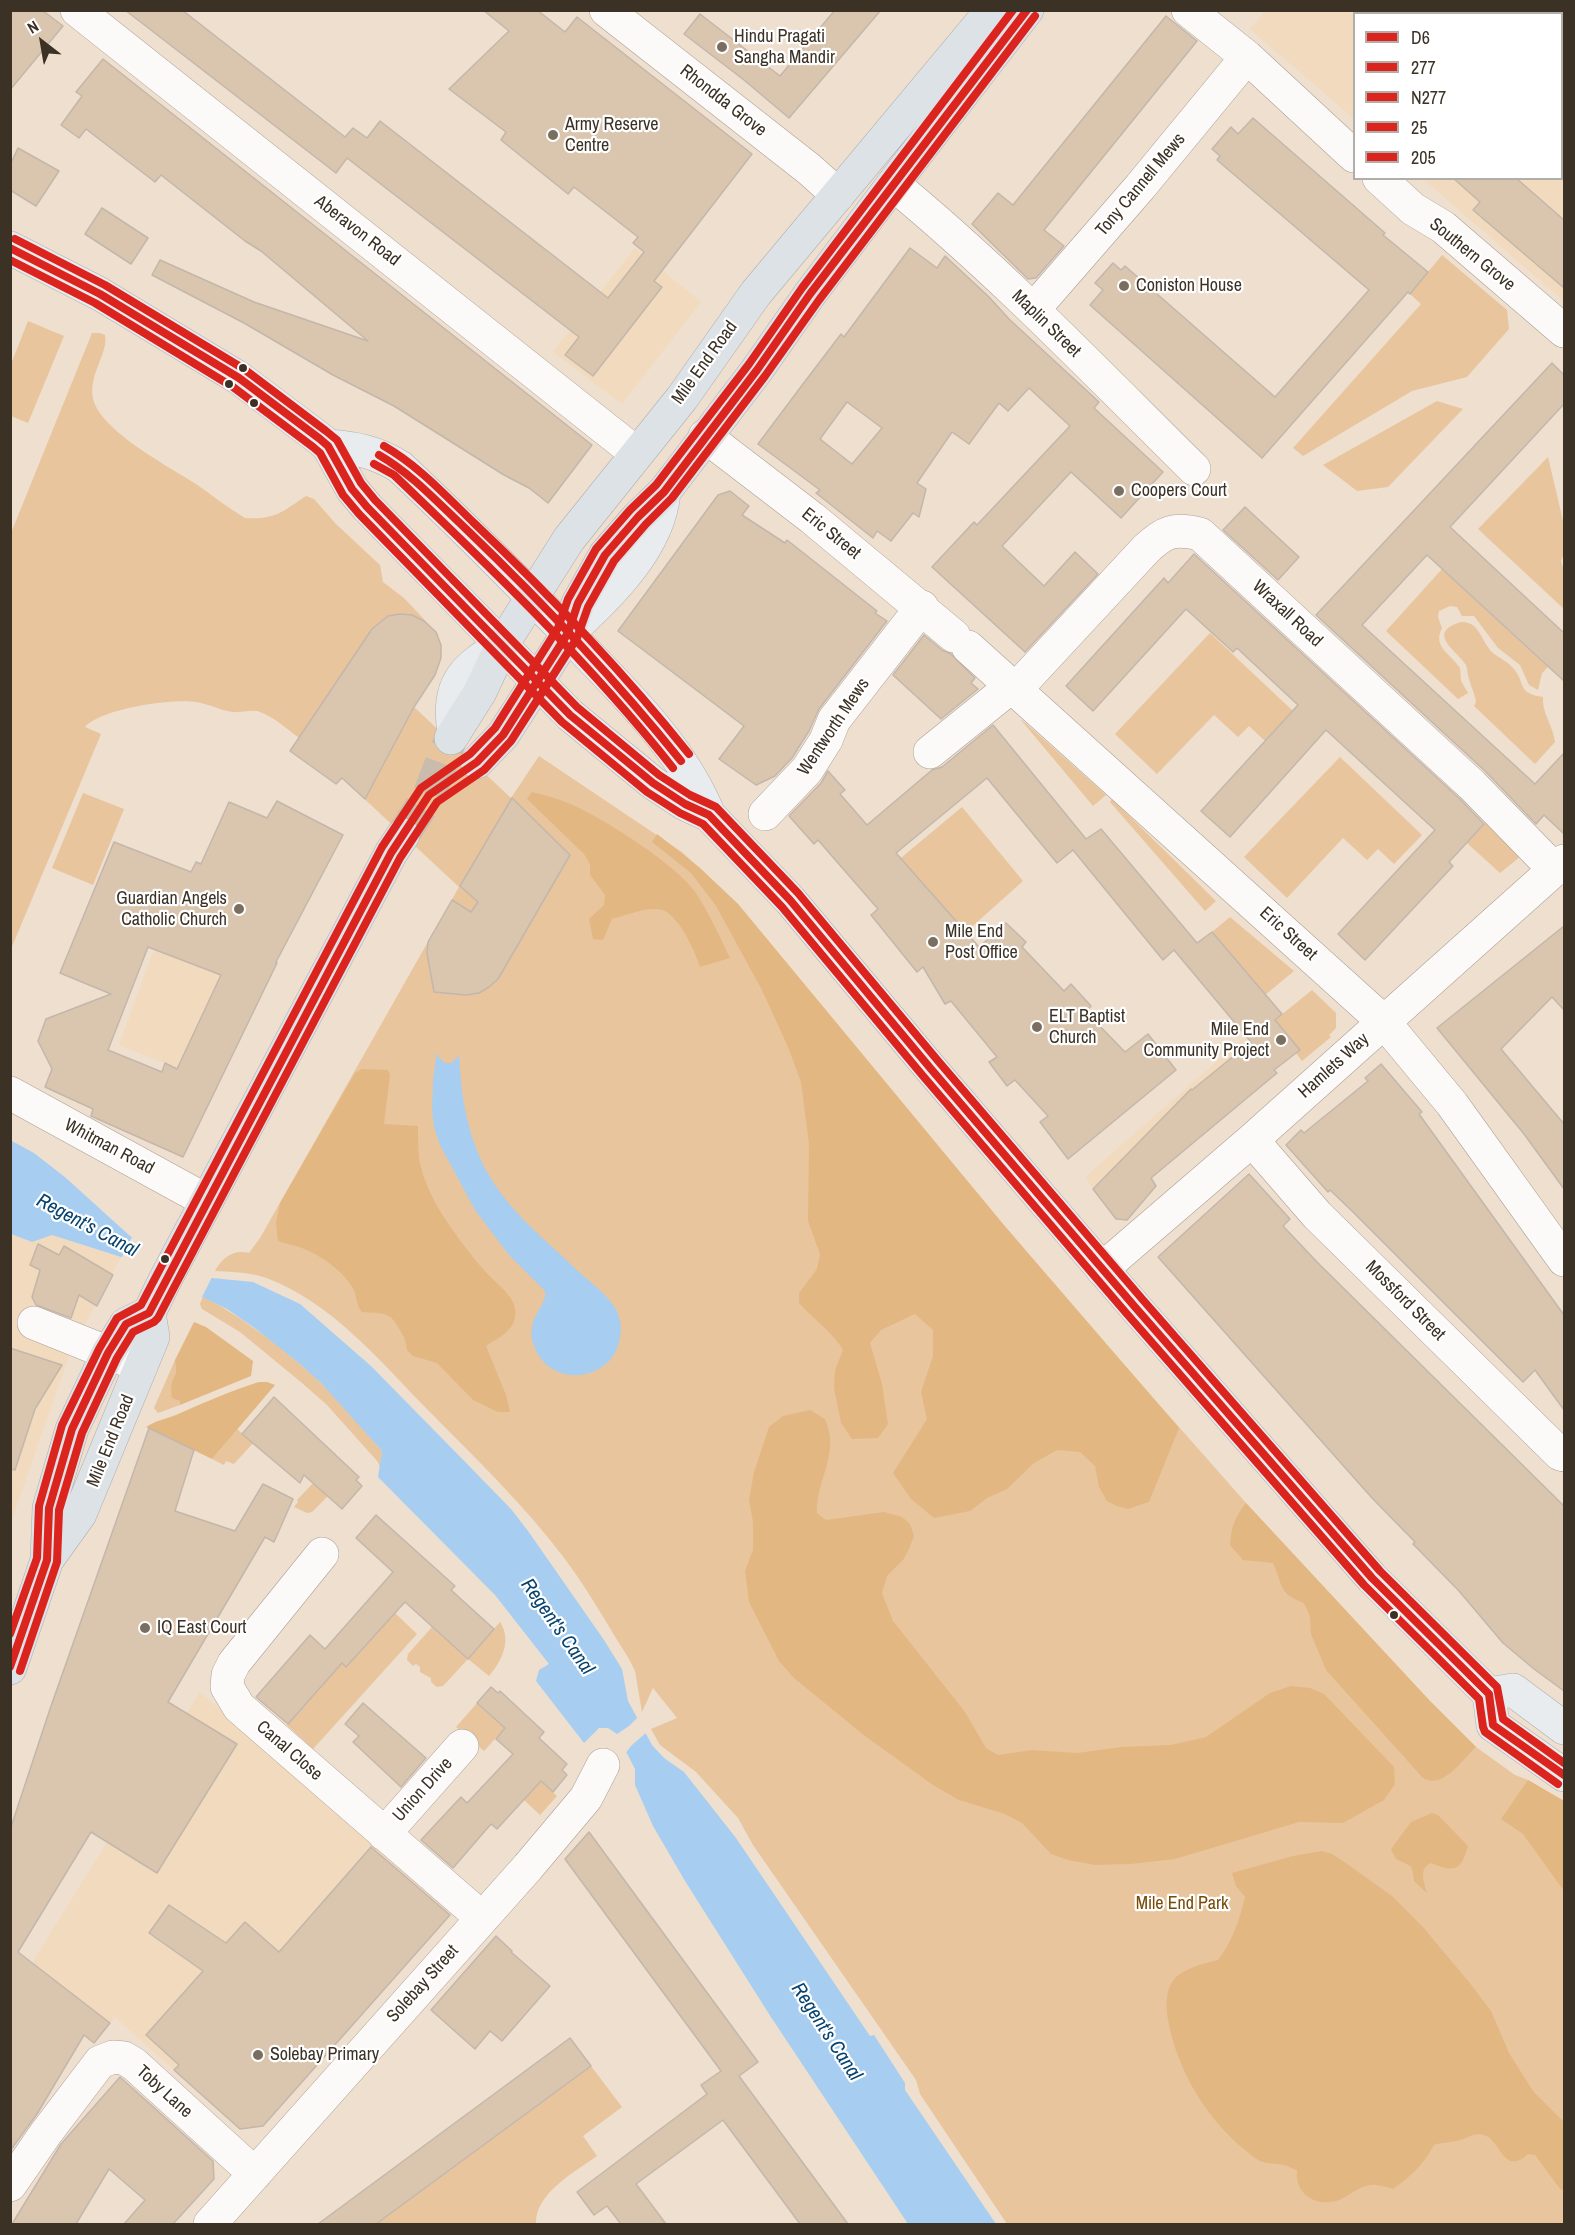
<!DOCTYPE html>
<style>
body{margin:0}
#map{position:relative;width:1575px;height:2235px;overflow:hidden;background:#eedfcf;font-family:"Archivo Narrow",sans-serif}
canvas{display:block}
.frame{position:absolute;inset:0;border:12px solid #3b3125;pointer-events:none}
.legend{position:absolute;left:1353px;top:12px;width:210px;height:168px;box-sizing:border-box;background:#fff;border:2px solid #b1ada8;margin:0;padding:8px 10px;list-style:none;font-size:18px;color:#3b3125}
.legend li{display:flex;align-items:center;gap:12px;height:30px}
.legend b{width:30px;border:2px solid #b1ada8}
.north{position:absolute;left:12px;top:12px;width:60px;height:60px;-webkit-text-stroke:4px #fff;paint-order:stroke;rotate:329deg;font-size:16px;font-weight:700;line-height:24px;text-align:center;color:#3b3125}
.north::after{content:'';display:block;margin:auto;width:21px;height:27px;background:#3b3125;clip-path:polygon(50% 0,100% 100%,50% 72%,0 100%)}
</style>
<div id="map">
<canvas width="1575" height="2235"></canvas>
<div class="frame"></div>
<ul class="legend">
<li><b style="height:8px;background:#dc241f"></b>D6</li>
<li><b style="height:8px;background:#dc241f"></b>277</li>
<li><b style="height:8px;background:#dc241f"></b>N277</li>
<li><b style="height:8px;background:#dc241f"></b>25</li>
<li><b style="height:8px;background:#dc241f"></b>205</li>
</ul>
<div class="north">N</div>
</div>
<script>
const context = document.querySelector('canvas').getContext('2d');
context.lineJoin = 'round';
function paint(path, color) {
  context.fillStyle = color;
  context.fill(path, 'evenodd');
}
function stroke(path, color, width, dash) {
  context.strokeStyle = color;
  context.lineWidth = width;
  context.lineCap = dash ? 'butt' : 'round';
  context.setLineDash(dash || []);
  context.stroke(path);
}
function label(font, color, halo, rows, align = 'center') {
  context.font = font + ' "Archivo Narrow",sans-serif';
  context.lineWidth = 4.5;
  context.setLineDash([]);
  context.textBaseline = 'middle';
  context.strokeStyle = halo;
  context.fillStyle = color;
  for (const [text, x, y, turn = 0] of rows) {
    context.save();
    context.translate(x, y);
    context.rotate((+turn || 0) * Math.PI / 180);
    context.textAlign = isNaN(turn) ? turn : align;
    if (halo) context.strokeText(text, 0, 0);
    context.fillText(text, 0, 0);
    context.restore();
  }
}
const built = new Path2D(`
 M1265,11H1564V301L1423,179L1562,178V14H1354V119L1250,29Z
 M635,248L701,302L622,404L553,352Z
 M170,916L277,963L183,1157L122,1129L141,1114L165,1063L119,1045L154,949Z
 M1246,1036L1277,1073L1151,1178L1156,1186L1127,1220L1116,1219L1085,1177Z
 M11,1234L31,1242L52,1235L121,1257L71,1350L11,1522Z
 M200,1692L452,1913L263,2126L240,2129L115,2017L110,2023L32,1963Z`);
const green = new Path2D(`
 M1442,255L1507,310L1509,329L1467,377L1412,391L1303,456L1293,448L1421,304L1410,294Z
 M28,321L64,336L28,423L11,416V364Z
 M92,333H100L105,335C109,353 86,377 94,402C105,433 168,466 196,484C212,495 228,508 245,518C275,520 282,512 306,496L314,499L336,524L380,565L383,582L404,598L436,632L414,707L511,798L539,756L682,852L738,904L1003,1224L1082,1317L1246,1503L1430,1701L1476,1747L1515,1775L1528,1780L1564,1801V2224H1007L920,2094L916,2080L753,1845L738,1818L696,1772L660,1745L651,1729L677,1718L653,1688L642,1712L635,1671L629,1659C608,1626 589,1591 565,1559C522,1502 470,1453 420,1402C375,1355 330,1303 269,1279C252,1272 233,1272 215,1271C222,1258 233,1249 249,1253L260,1238L459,887L299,738C287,729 274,717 260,712C252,709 241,713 232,712C220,710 209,704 196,702C173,698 99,709 85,727L101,734L11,949V533Z
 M1437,401L1463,409L1388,487L1357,491L1323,465Z
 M1548,457L1564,525V553L1561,561L1564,571V609L1478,529Z
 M1442,569L1548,667L1542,673L1538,690L1529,685L1520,665L1498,648L1474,616H1462L1457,607L1450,606L1439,611L1438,617L1442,628C1432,647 1451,654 1460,668L1461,681L1468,693L1458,699L1386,631Z
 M1461,622C1480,621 1481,642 1493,653C1499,658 1507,661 1512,667C1527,682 1515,693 1543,697C1542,714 1553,725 1555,742L1535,764L1474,706L1476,702C1475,694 1471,687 1469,679C1467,674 1468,670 1466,665C1459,652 1424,633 1461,622Z
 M1210,633L1293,711L1265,741L1249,726L1238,737L1214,715L1157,774L1115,734Z
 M1021,720H1022L1106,795L1093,806Z
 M1340,757L1422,835L1394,864L1378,849L1367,860L1343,838L1287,898L1244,857Z
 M83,793L124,809L93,885L52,868Z
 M1112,799L1216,901L1205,911L1110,802Z
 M962,807L1023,881L966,932L918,878L896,862Z
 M1489,819L1521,856L1500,873L1467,843Z
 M1230,917L1294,971L1265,995L1212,932Z
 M1312,990L1336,1013V1028L1329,1035L1331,1037L1302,1061L1296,1053L1299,1049L1275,1020Z
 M203,1296C237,1315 270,1338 300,1364C331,1390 356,1421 382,1451L380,1467L378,1462L327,1405L302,1383L240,1332L202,1309L200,1304Z
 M175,1360L176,1373L173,1378L171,1394L180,1400V1405L158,1413L154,1408Z
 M237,1429L253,1443L234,1464L226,1461L224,1465L212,1459Z
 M313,1483L328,1496L312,1512L307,1513L294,1507L298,1502L297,1500Z
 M395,1613L417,1634L313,1749L287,1725L342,1663L346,1667Z
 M500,1622C512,1640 502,1661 489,1676L468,1659L443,1686L437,1687L431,1682V1678L420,1672V1667L416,1664L413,1666L407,1660L408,1654L432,1627L468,1659Z
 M477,1703L505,1728L484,1751L456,1727Z
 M539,1780L557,1796L540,1815L523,1799Z
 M591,2066L622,2107L583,2136L597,2156C575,2172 535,2193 536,2224H376Z`);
const forest = new Path2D(`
 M532,792C544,795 556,798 568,803C600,816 676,864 696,893C709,913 720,937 730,958L700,967C695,951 677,910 658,909C643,908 626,915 612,919L603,940L593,939L589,919L604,905L605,895L590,875V864L584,854L527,799Z
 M657,834L699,867L738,904L1003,1224L1179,1428L1149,1502L1128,1509L1117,1506L1107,1501L1099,1487L1095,1466L1080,1452L1057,1450L1034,1463L1007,1489L987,1498L970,1511L934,1518L911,1499L893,1473L927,1419L921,1392L933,1356V1330L915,1314L881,1330L870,1343L882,1384L888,1424L878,1438L852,1439L841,1423L834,1388L835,1370L843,1350C832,1331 813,1319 799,1303V1293L817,1269L820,1254L808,1221L809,1144L801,1082L788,1047L762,990L716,906L691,873L652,842Z
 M362,1069L388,1070L390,1075L384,1124L418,1126C418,1137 418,1148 419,1158C425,1197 459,1241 484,1270C494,1282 513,1294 515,1309C518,1330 499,1337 486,1346L506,1395L510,1412H498L473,1400L437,1363L413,1356L407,1350C406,1343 405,1338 401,1332C390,1310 384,1314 362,1312C356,1305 357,1297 354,1290C344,1271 320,1255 302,1248C294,1245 286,1244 278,1241L276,1223L280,1203L355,1073Z
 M194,1322L206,1327L253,1361L251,1376L180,1405V1401L172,1398C170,1390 171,1380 176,1373L175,1360Z
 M259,1382H267L275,1385L212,1459L146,1427C155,1421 165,1419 176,1415C203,1403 230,1391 259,1382Z
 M810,1410L825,1419C827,1425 830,1432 830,1438C832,1463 816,1487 817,1513L826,1520L884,1512L902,1517L910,1524L914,1536L909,1549L903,1560L887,1576L882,1593L893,1621L965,1712L986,1748L998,1755L1032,1750L1077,1753L1121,1747L1171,1745L1206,1737L1270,1693L1291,1686L1310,1688L1324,1694L1394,1767L1395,1784L1384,1800L1343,1823L1299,1822L1175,1859L1131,1864L1095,1865L1068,1860L1051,1854L1022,1823L1005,1814L959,1800L933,1785L865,1736L794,1678L779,1661L749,1602L745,1571L753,1550V1522L749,1500L754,1472L769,1427L783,1416Z
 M1246,1503L1430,1701L1476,1747C1463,1759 1443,1790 1423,1778L1326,1670L1311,1634L1310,1616L1304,1603C1277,1593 1284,1586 1273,1563L1243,1560L1230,1545C1231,1527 1235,1517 1246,1503Z
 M1528,1780L1564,1801V1891L1523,1834L1501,1819Z
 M1432,1813L1438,1815L1468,1846C1461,1871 1455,1873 1431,1863C1418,1869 1424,1882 1427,1893L1414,1881C1412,1862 1411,1867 1396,1859L1391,1849L1411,1822Z
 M1322,1851L1332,1854L1343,1861L1392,1896L1422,1926L1469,1982L1491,2011L1509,2053L1533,2091L1564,2122V2190L1560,2189L1535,2155L1528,2154C1503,2177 1501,2140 1484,2135C1474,2132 1466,2139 1457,2141C1448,2143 1442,2142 1434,2145C1424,2164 1410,2177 1393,2189C1386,2187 1376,2184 1370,2185C1356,2187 1347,2198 1336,2201C1314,2207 1294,2192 1297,2170C1293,2169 1288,2166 1284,2165C1275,2163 1266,2165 1258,2160C1212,2128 1178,2075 1168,2020C1166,2006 1165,1988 1176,1977C1186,1968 1205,1963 1218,1960C1232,1942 1240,1919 1245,1897L1236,1886L1232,1873L1293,1856Z`);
const water = new Path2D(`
 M437,1052L439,1058L445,1063H452L459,1055C461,1095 467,1134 486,1170C507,1210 546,1240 578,1271C590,1282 605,1293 614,1306C620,1316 622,1326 620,1337C614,1382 550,1390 534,1346C524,1318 548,1306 545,1291L509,1255L475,1210L440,1145L434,1127L432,1110L433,1079Z
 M10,1140L34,1153L66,1178L130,1236L212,1278L253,1282L300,1304L371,1366L475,1472L511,1509L528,1531L604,1640L622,1669L628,1701L652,1745L664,1758L684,1772L736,1838L870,2036L874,2035L905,2083V2090L996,2224H908L769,2014L685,1881L653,1826L635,1785V1769L617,1734L608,1728H599L584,1743L536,1681L539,1670L549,1664L495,1595L378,1477L382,1451L322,1384L300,1364L256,1329L227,1309L121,1257L52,1235L32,1242L11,1234Z`);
const pier = new Path2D(`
 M133,1235L213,1275L202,1297L121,1259Z
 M639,1716L648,1731L632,1745L624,1755L614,1736L629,1726Z`);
const building = new Path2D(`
 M10,10H42L63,26L10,90Z
 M125,10H182L345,137L353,128L367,138L380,121L608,298L644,252L633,243L638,237L574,187L568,194L501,140L506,132L449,89L509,31L483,10H537L565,32L577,17L752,154L654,281L662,287L593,376L565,355L579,337L347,158L336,173Z
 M835,10H881L789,118L744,80L684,34L700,14L780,76Z
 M1166,16L1197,41L1044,230L1064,246L1036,278L1028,279L972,224L998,193L1013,205Z
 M103,59L592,445L548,503L529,488L504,475L394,406L333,375L244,323L152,275L160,260L254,302L368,341L261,251L245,241L161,175L155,182L86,129L79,138L61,125L82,96L76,92Z
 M1253,118L1385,233L1383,235L1428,272L1410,294L1408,292L1262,458L1090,305L1103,290L1095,283L1113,263L1121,270L1125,266L1275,397L1369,290L1217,160L1220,156L1212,149L1231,127L1238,134Z
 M18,148L59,171L36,206L10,190V165Z
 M1453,178H1516L1564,220V288L1473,210L1480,202Z
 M102,208L148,238L131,264L85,234Z
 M910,248L937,268L945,256L989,297L1009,319L1099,402L1094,408L1163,472L1121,518L1071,472L1002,546L1044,586L1075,552L1098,574L1025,652L932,567L974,522L977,525L1070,426L1029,388L1008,411L999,403L969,444L952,432L917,483L926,489L919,517L913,513L891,541L877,531L873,538L816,493L820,490L758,444L803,384L841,334L844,337ZM847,402L882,428L852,464L820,439Z
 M1552,363L1564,375V404L1450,527L1564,633V681L1427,555L1362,625L1535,784L1564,753V834L1544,815L1536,824L1485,771L1316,615Z
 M730,491L749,506L742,515L785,543L787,540L877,611L875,613L887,621L819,709L809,731L792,758L775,776L756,785L719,759L744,726L618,631L718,495Z
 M1245,507L1299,557L1278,580L1223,530Z
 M1194,554L1459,798L1484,824L1449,862L1453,866L1365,960L1338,934L1435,830L1326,730L1230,837L1201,811L1298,705L1237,648L1233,652L1186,609L1093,711L1066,686L1164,578L1168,583Z
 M400,614L412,615L424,621L436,632L441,645V658L435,675L414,707L365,799L342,778L336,784L290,751L372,629L388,616Z
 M924,635L942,650L951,654L975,678L971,683L978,689L941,719L893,675Z
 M993,725L1086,839L1101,829L1197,943L1212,932L1282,1014L1275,1020L1300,1050L1274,1070L1277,1073L1151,1178L1156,1186L1127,1220L1116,1219L1093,1189L1191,1089L1192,1090L1251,1042L1174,950L1163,960L1073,850L1057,863L987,778L896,853L979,947L1006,923L1026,942L1022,947L1064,991L1071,984L1091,1006L1086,1012L1125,1052L1148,1034L1176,1070L1068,1159L1040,1122L1048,1116L1015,1080L1007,1086L989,1062L997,1057L951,1001L945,1004L923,967L917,972L871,915L878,909L818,840L814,844L789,816L821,783L828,771L845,790L840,794L867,825L932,770L942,767Z
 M512,798L570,855L498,979L489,987L479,993L466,995L434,992L427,953L428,942L452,900L471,912L478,902L460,886Z
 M277,801L343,835L276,962L277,963L183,1157L91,1116L93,1109L45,1087L52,1069L38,1041L46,1019L111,994L60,973L114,842L191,872L196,862L201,864L229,802L267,818ZM148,947L221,975L177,1069L165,1063L162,1072L108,1050Z
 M1564,926V1010L1552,997L1501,1049L1564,1124V1189L1524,1134L1437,1028Z
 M1381,1064L1422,1112L1419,1114L1564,1315V1410L1535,1370L1523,1382L1352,1211L1330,1190L1328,1192L1286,1145L1301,1130L1304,1133L1368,1081L1365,1078Z
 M1249,1174L1290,1219L1283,1226L1317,1262L1564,1506V1691L1534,1669L1503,1643L1459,1591L1413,1544L1415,1542L1372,1498L1158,1257Z
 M38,1244L59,1255L64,1246L113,1275L97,1306L79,1295L71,1318L36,1305L32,1297L40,1270L30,1265Z
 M10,1348L62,1365L35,1409L15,1470L10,1469Z
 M274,1397L359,1477L356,1480L362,1486L342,1509L304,1475L300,1483L242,1434Z
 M149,1428L194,1450L175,1511L235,1531L263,1484L293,1499L274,1542L265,1537L168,1702L237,1744L157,1873L91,1832L18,1952L110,2023L94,2043L84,2035L37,2114L10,2151V1830L50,1709Z
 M376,1515L455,1586L451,1590L494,1629L468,1659L405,1602L346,1667L342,1663L288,1724L256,1697L310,1635L325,1649L393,1572L356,1538Z
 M491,1687L498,1693L500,1691L544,1732L539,1738L567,1764L562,1770L567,1775L553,1792L541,1781L497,1829L491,1824L453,1868L421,1840L461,1797L467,1803L513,1754L496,1739L505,1728L477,1703Z
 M363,1703L426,1758L401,1787L353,1742L359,1736L345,1724Z
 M589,1832L758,2062L739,2076L848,2224H800L723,2120L636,2184L666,2224H621L607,2206L594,2215L577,2192L707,2094L701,2085L721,2071L565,1859Z
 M371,1847L450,1915L263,2126L240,2129L174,2070L179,2065L146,2035L203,1971L149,1933L169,1905L226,1943L245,1922L279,1952Z
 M496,1936L512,1951L511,1952L550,1986L502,2041L490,2031L475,2049L431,2010Z
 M570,2038L591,2066L376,2224H318Z
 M120,2077L213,2161L214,2179L173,2224H124L145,2200L109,2169L76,2224H12L61,2144Z`);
const highwayTunnel = new Path2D(`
 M403,835L429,795L451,738`);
const minor = new Path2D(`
 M77,10L636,453
 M606,10L809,169L838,195
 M1188,10L1247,57L1354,156
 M1379,178L1413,209L1443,227L1564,331
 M893,184C1000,272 1096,372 1194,469
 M1033,310L1140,187L1247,57
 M705,436L812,518L954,636
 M968,647L1384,1022L1452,1104L1564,1260
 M1016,689L1146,549C1165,531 1174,528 1200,534L1472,785L1555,870
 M930,752L1012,686
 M765,814L807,770L826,740L834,720L922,607
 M10,1093L207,1201
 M1252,1140L1317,1215L1560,1454L1564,1455
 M1102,1269L1252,1140L1564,861
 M34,1323L141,1366
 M322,1554L234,1663L228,1675L227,1687L239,1707L482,1918
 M384,1834L462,1746
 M10,2185L46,2133L100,2062L113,2057L124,2058L134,2064L255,2174
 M210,2224L528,1867L586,1798L603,1765`);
const major = new Path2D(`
 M10,248L100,294L239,378L320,439L328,446L352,489L367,507L570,715L653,783L685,804L709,815L790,900L931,1069L1135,1307L1372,1578L1489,1694L1493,1725L1564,1775
 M328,446C355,448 377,452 400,467C460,523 517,581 574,640C625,694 681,746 709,815
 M568,633C607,597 659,549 664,492
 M454,733C447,683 462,670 502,645
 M1489,1694L1513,1690L1564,1728`);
const highway = new Path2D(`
 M451,738L480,692L502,645L569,539L682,398L756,293L992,10
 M477,762L503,735L537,682L568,633L578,603L605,555L638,517L664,492L757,370L810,294L893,184L1027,10
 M47,1560L80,1514L153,1337L149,1313L165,1280L391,853L403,835
 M10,1668L47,1560L49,1508L72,1429L108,1353L126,1324L149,1313`);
const bus1 = new Path2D(`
 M10,248L100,294L239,378L320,439L328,446L352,489L367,507L570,715L653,783L685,804L709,815L790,900L931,1069L1135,1307L1372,1578L1489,1694L1493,1725L1564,1775
 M379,455C412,474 438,503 466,529C542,602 615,679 681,761`);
const bus2 = new Path2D(`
 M10,260L95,303L233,387L313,447L320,453L343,495L359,514L562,722L647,792L680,813L703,824L782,907L923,1076L1127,1314L1364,1585L1479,1699L1483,1727L1485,1732L1558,1784
 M374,464L394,475C491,568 589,662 673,768`);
const bus3 = new Path2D(`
 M15,239L105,285L244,369L326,431L337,440L361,483L375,500L577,707L659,775L690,795L716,807L798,893L939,1062L1143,1300L1380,1571L1497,1687L1503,1719L1564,1763
 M384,446C419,466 446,496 474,523C550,595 624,673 689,754`);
const bus4 = new Path2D(`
 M10,1667L47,1560L49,1508L72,1429L108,1353L126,1324L149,1313L391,853L429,795L477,762L503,735L568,633L578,603L605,555L638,517L664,492L757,370L810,294L1027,10`);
const bus5 = new Path2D(`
 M20,1671L57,1562L59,1510L82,1433L117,1358L133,1332L154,1322L158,1318L400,858L437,802L484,770L511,741L577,638L588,607L614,561L646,524L672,498L765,376L819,300L1035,16`);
const bus6 = new Path2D(`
 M10,1634L37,1558L39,1506L62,1425L99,1349L117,1318L141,1305L382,847L421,788L470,754L495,728L558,628L568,599L596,549L630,510L656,485L749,364L802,288L1013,10`);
const markers = [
 [722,47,6,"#7a6e60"],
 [553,135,6,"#7a6e60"],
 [1124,286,6,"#7a6e60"],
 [243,368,5,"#3b3125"],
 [229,384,5,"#3b3125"],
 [254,403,5,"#3b3125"],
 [1119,491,6,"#7a6e60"],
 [239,909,6,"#7a6e60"],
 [933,942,6,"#7a6e60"],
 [1037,1027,6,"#7a6e60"],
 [1281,1040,6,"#7a6e60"],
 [165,1259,5,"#3b3125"],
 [1394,1615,5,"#3b3125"],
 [145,1628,6,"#7a6e60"],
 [258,2055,6,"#7a6e60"]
];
const poiNames = [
 ["Hindu Pragati",734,37],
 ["Sangha Mandir",734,58],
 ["Army Reserve",565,125],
 ["Centre",565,146],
 ["Coniston House",1136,286],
 ["Coopers Court",1131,491],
 ["Guardian Angels",227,899,"right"],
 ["Catholic Church",227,920,"right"],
 ["Mile End",945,932],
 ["Post Office",945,953],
 ["ELT Baptist",1049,1017],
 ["Church",1049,1038],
 ["Mile End",1269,1030,"right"],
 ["Community Project",1269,1051,"right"],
 ["IQ East Court",157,1628],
 ["Solebay Primary",270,2055]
];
const streetNames = [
 ["Rhondda Grove",723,101,38],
 ["Tony Cannell Mews",1141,185,-50],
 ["Aberavon Road",357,231,38],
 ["Southern Grove",1472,255,39],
 ["Maplin Street",1046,324,44],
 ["Mile End Road",705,363,-54],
 ["Eric Street",831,534,39],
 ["Wraxall Road",1287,614,43],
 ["Wentworth Mews",834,727,-56],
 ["Eric Street",1288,934,42],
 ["Hamlets Way",1334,1066,-42],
 ["Whitman Road",109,1147,28],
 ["Mossford Street",1405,1301,45],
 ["Mile End Road",111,1441,-68],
 ["Canal Close",289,1751,41],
 ["Union Drive",423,1790,-48],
 ["Solebay Street",423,1984,-48],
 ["Toby Lane",164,2092,42]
];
const parkNames = [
 ["Mile End Park",1182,1904]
];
const waterNames = [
 ["Regent's Canal",87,1226,28],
 ["Regent's Canal",557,1627,55],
 ["Regent's Canal",826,2032,57]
];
paint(built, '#f2dabe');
paint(green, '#e8c59d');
paint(forest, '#e3b782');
paint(water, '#a7cef0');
paint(pier, '#eedfcf');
paint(building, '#dac5ae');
stroke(building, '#c3b7ab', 1.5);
stroke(highwayTunnel, '#cabcad', 33, [33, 16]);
stroke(minor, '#aba094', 34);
stroke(major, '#afafaf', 34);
stroke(highway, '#afafaf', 34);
stroke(minor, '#fcfaf8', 33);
stroke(major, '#e9ecee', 33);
stroke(highway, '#dde2e7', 33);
stroke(bus1, '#dc241f', 8);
stroke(bus2, '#dc241f', 8);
stroke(bus3, '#dc241f', 8);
stroke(bus4, '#dc241f', 8);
stroke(bus5, '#dc241f', 8);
stroke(bus6, '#dc241f', 8);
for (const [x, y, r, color] of markers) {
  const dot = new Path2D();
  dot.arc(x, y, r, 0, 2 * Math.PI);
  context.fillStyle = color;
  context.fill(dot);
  stroke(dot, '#fff', 2);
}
label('18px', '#3b3125', '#fff', poiNames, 'left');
label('18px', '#3b3125', '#fff', streetNames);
label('18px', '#774a08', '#fff', parkNames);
label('italic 20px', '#074470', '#fff', waterNames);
</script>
